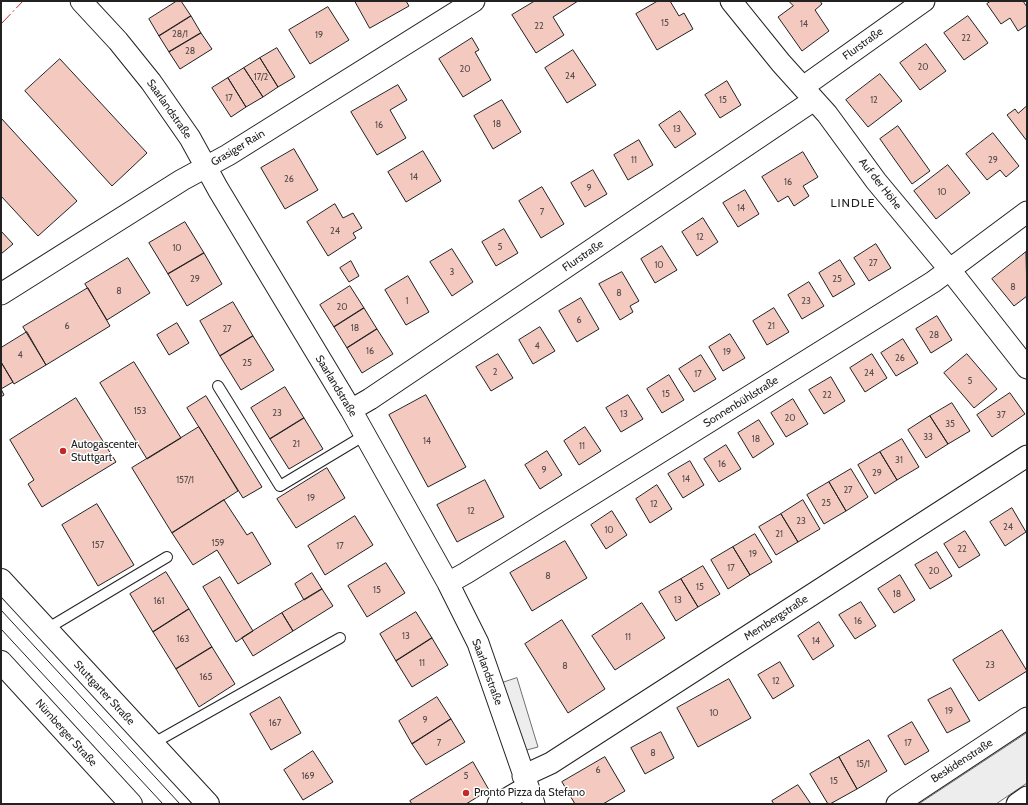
<!DOCTYPE html>
<meta charset="utf-8">
<style>
body{margin:0}
#map{position:relative;width:1028px;height:805px;overflow:hidden;background:#fff;font-family:Cabin,sans-serif}
canvas{display:block}
.frame{position:absolute;inset:0;border:2px solid #222;pointer-events:none}
</style>
<div id="map">
<canvas width="1028" height="805"></canvas>
<div class="frame"></div>
</div>
<script>
const context = document.querySelector('canvas').getContext('2d');
context.lineJoin = 'round';
function paint(path, color) {
  context.fillStyle = color;
  context.fill(path, 'evenodd');
}
function stroke(path, color, width, dash) {
  context.strokeStyle = color;
  context.lineWidth = width;
  context.lineCap = dash ? 'butt' : 'round';
  context.setLineDash(dash || []);
  context.stroke(path);
}
function label(font, color, halo, rows, align = 'center') {
  context.font = font + ' Cabin,sans-serif';
  context.lineWidth = 3;
  context.setLineDash([]);
  context.textBaseline = 'middle';
  context.strokeStyle = halo;
  context.fillStyle = color;
  for (const [text, x, y, turn = 0] of rows) {
    context.save();
    context.translate(x, y);
    context.rotate((+turn || 0) * Math.PI / 180);
    context.textAlign = isNaN(turn) ? turn : align;
    if (halo) context.strokeText(text, 0, 0);
    context.fillText(text, 0, 0);
    context.restore();
  }
}
const parking = new Path2D(`
 M517,678L538,747L523,751L502,683Z
 M1027,733V783L996,804H919Z`);
const building = new Path2D(`
 M177,1H181L191,16L159,36L149,19Z
 M355,1H406L409,6L370,28Z
 M535,1H578L553,17L564,35L536,53L512,15Z
 M658,1H670L679,16L684,13L693,29L657,50L636,14Z
 M789,1H820L822,4L815,10L829,31L802,51L778,17L793,6Z
 M991,1H1023L1027,7V25L1018,31L1010,18L1001,24L987,4Z
 M328,7L349,40L310,64L289,30Z
 M191,16L201,33L169,52L159,36Z
 M968,16L988,43L964,60L944,33Z
 M201,33L212,49L180,69L169,52Z
 M472,38L479,50L475,52L491,80L463,97L439,59Z
 M926,44L946,71L920,90L900,63Z
 M277,48L295,77L278,87L260,58Z
 M573,50L596,85L567,103L545,68Z
 M260,58L278,87L263,97L244,68Z
 M60,59L147,153L112,186L25,91Z
 M244,68L263,97L246,107L228,78Z
 M880,74L902,101L868,127L846,100Z
 M228,78L246,107L231,117L212,88Z
 M727,81L741,105L720,118L705,95Z
 M398,85L407,100L390,110L406,138L377,155L351,112Z
 M502,100L521,132L493,149L474,116Z
 M1027,106V141L1007,115L1015,109L1018,113Z
 M680,111L696,134L675,148L659,125Z
 M1,118L77,201L38,236L1,196Z
 M898,126L930,171L912,184L880,139Z
 M993,133L1019,166L1006,177L1000,170L987,180L966,154Z
 M639,140L653,165L628,180L614,155Z
 M294,149L318,190L285,209L261,168Z
 M423,151L441,181L406,202L388,172Z
 M803,152L818,177L803,186L809,196L794,206L788,196L778,202L762,177Z
 M948,165L970,193L936,219L914,191Z
 M593,170L607,194L585,207L571,183Z
 M542,187L564,224L541,238L519,201Z
 M745,190L759,214L738,227L723,203Z
 M335,204L343,218L353,213L362,228L353,233L356,238L328,256L307,222Z
 M703,218L718,242L697,256L682,232Z
 M185,222L204,253L168,274L149,243Z
 M504,229L518,253L496,266L482,242Z
 M1,231L13,244L1,254Z
 M876,244L891,268L869,281L854,258Z
 M662,246L677,270L655,283L641,259Z
 M452,249L473,282L452,296L430,262Z
 M1026,252L1027,296L1014,306L992,279Z
 M204,253L222,284L187,306L168,274Z
 M128,258L150,293L107,320L85,284Z
 M840,260L855,284L833,297L819,273Z
 M351,261L359,276L349,282L340,268Z
 M622,272L639,301L630,306L633,312L620,320L599,284Z
 M408,276L429,312L406,325L385,290Z
 M809,282L824,306L802,319L788,295Z
 M350,286L364,308L334,327L320,305Z
 M88,288L110,326L46,365L23,327Z
 M581,298L599,329L577,342L559,311Z
 M233,302L253,336L220,356L200,321Z
 M364,308L377,329L347,348L334,327Z
 M774,308L789,332L767,345L753,321Z
 M937,316L952,340L931,353L916,329Z
 M177,323L189,343L169,355L157,335Z
 M540,327L555,351L533,364L519,340Z
 M377,329L393,354L362,373L347,348Z
 M27,332L46,365L14,384L1,362V348Z
 M730,334L745,358L723,371L709,347Z
 M253,336L274,370L241,390L220,356Z
 M903,339L918,363L896,376L881,353Z
 M498,354L513,378L491,391L476,367Z
 M872,354L887,378L865,392L850,368Z
 M967,354L997,389L974,408L944,373Z
 M701,355L716,379L694,392L679,369Z
 M1,362L13,382L1,389L4,395L1,397Z
 M134,362L181,438L147,459L100,383Z
 M669,375L684,400L662,413L647,389Z
 M831,377L845,401L824,414L809,390Z
 M285,387L304,418L270,439L251,408Z
 M1010,393L1025,414L992,437L977,415Z
 M426,395L466,467L428,487L389,415Z
 M628,395L643,419L621,432L606,408Z
 M206,396L262,487L243,498L187,408Z
 M76,398L116,462L42,507L28,484L34,480L10,440Z
 M793,399L808,424L786,437L771,413Z
 M952,403L970,431L948,444L930,416Z
 M930,416L948,444L926,458L908,430Z
 M304,418L323,449L289,469L270,439Z
 M759,420L774,444L753,458L738,433Z
 M199,427L238,491L172,533L132,468Z
 M585,427L601,451L579,465L564,441Z
 M902,439L919,467L897,480L880,452Z
 M726,445L741,469L719,482L704,459Z
 M547,451L562,475L540,489L525,465Z
 M880,452L897,480L875,494L858,465Z
 M690,461L704,485L683,498L668,474Z
 M327,468L345,498L296,528L277,499Z
 M851,469L868,497L846,511L829,482Z
 M485,480L504,517L457,542L437,505Z
 M829,482L846,511L824,524L807,495Z
 M657,485L672,509L650,523L636,499Z
 M224,500L247,535L252,532L271,564L238,584L217,550L193,565L172,533Z
 M803,500L820,529L798,542L781,514Z
 M97,504L134,565L98,586L62,525Z
 M1012,508L1026,532L1005,546L990,522Z
 M612,511L627,535L606,549L591,525Z
 M781,514L798,542L776,555L759,527Z
 M355,516L373,545L325,575L308,546Z
 M965,531L980,555L959,568L944,544Z
 M755,534L772,562L750,575L733,547Z
 M565,541L587,578L532,611L510,573Z
 M733,547L750,575L728,589L711,560Z
 M937,552L952,576L930,589L915,565Z
 M386,563L405,593L367,617L348,586Z
 M703,566L720,594L698,607L681,579Z
 M166,572L189,609L153,632L130,594Z
 M312,573L322,589L304,600L295,584Z
 M900,575L915,600L894,613L878,589Z
 M220,577L253,631L236,642L203,587Z
 M681,579L698,607L676,621L659,592Z
 M322,589L333,606L293,631L282,613Z
 M861,602L876,626L855,639L839,615Z
 M642,603L665,638L615,670L592,636Z
 M189,609L212,647L176,669L153,632Z
 M416,612L432,638L396,661L380,634Z
 M282,613L293,631L253,656L242,638Z
 M562,620L605,689L568,713L525,644Z
 M819,622L834,646L813,660L798,636Z
 M1002,630L1027,671L979,701L953,660Z
 M432,638L448,665L412,687L396,661Z
 M212,647L235,684L199,707L176,669Z
 M780,662L794,686L773,699L758,675Z
 M729,679L751,718L698,747L677,708Z
 M951,688L970,721L947,733L928,700Z
 M280,697L301,733L271,750L250,714Z
 M437,697L451,719L412,744L399,721Z
 M451,719L465,742L426,765L412,744Z
 M912,722L929,751L905,765L888,736Z
 M661,732L674,758L645,774L631,748Z
 M869,740L887,771L857,789L839,757Z
 M313,751L333,782L303,800L284,770Z
 M605,757L625,791L603,804H575L562,782Z
 M839,757L857,789L830,804H828L810,774Z
 M473,762L489,790L466,804H412L410,801Z
 M798,785L811,804H774L772,801Z`);
const lane = new Path2D(`
 M218,386L280,486L365,435
 M45,630L167,557
 M152,744L340,638`);
const street = new Path2D(`
 M81,1L118,41L151,82L190,138L218,189L351,410L448,583L478,643L534,804
 M731,1L781,63L827,114L876,181L950,270L1027,368
 M803,87L924,1
 M1,294L182,180L228,155L474,1
 M351,410L370,399L814,100
 M448,583L466,573L933,282L1027,212
 M523,776L551,763L1027,456
 M498,804L527,787
 M897,804L1027,718
 M1017,804L1027,797`);
const secondary = new Path2D(`
 M1,580L208,804
 M1,662L131,804`);
const tram = new Path2D(`
 M1,610L180,804
 M1,629L163,804`);
const power = new Path2D(`
 M1,24L23,1`);
const markers = [
 [63,451,4,"#c62828"],
 [466,793,4,"#c62828"]
];
const numberNames = [
 ["15",665,23],
 ["14",804,24],
 ["22",539,26],
 ["28/1",180,34],
 ["19",319,35],
 ["22",966,38],
 ["28",190,51],
 ["20",923,67],
 ["20",465,69],
 ["24",570,76],
 ["17/2",261,77],
 ["17",229,98],
 ["15",723,100],
 ["12",874,100],
 ["18",497,124],
 ["16",379,125],
 ["13",677,129],
 ["11",634,160],
 ["29",993,160],
 ["14",414,177],
 ["26",289,179],
 ["16",788,182],
 ["9",589,188],
 ["10",942,192],
 ["14",741,208],
 ["7",542,212],
 ["24",335,231],
 ["12",700,237],
 ["5",500,247],
 ["10",177,248],
 ["27",873,263],
 ["10",659,265],
 ["3",452,272],
 ["29",195,279],
 ["25",837,279],
 ["8",1013,287],
 ["8",119,291],
 ["8",619,293],
 ["1",407,301],
 ["23",806,301],
 ["20",342,307],
 ["6",579,320],
 ["6",67,326],
 ["21",771,326],
 ["18",355,328],
 ["27",227,329],
 ["28",934,335],
 ["4",537,346],
 ["16",370,351],
 ["19",727,352],
 ["4",20,355],
 ["26",900,358],
 ["25",247,363],
 ["2",495,372],
 ["24",869,373],
 ["17",698,374],
 ["5",970,381],
 ["15",666,394],
 ["22",827,395],
 ["153",140,411],
 ["23",277,413],
 ["13",624,414],
 ["37",1001,415],
 ["20",790,418],
 ["35",950,424],
 ["33",928,437],
 ["18",756,439],
 ["14",427,441],
 ["21",296,444],
 ["11",582,446],
 ["31",899,460],
 ["16",722,464],
 ["9",544,470],
 ["29",877,473],
 ["14",686,479],
 ["157/1",185,480],
 ["27",848,490],
 ["19",311,498],
 ["25",826,503],
 ["12",654,504],
 ["12",471,511],
 ["23",801,521],
 ["24",1008,527],
 ["10",609,530],
 ["21",779,534],
 ["159",218,543],
 ["157",98,545],
 ["17",340,546],
 ["22",962,549],
 ["19",753,554],
 ["17",731,568],
 ["20",934,571],
 ["8",548,576],
 ["15",700,587],
 ["15",377,590],
 ["18",897,594],
 ["13",678,600],
 ["161",159,601],
 ["16",858,621],
 ["13",406,636],
 ["11",628,637],
 ["163",183,639],
 ["14",816,641],
 ["11",422,663],
 ["23",990,665],
 ["8",565,666],
 ["165",206,677],
 ["12",776,681],
 ["19",949,711],
 ["10",714,713],
 ["9",425,720],
 ["167",275,723],
 ["7",439,743],
 ["17",908,743],
 ["8",653,753],
 ["15/1",863,764],
 ["6",598,770],
 ["169",308,776],
 ["5",466,776],
 ["15",834,781]
];
const streetNames = [
 ["Flurstraße",863,44,-36],
 ["Saarlandstraße",169,109,55],
 ["Grasiger Rain",238,148,-31],
 ["Auf der Höhe",880,184,52],
 ["Flurstraße",583,256,-34],
 ["Saarlandstraße",336,386,59],
 ["Sonnenbühlstraße",741,402,-32],
 ["Membergstraße",776,618,-33],
 ["Saarlandstraße",487,672,70],
 ["Stuttgarter Straße",104,693,47],
 ["Nürnberger Straße",66,733,48],
 ["Beskidenstraße",962,761,-33]
];
const poiNames = [
 ["Autogascenter",71,445],
 ["Stuttgart",71,458],
 ["Pronto Pizza da Stefano",474,793]
];
const neighbourhoodNames = [
 ["LINDLE",853,203]
];
paint(parking, '#ededed');
stroke(parking, '#6f6f6f', 1);
paint(building, '#f3c9c0');
stroke(building, '#222', 1);
stroke(lane, '#222', 12);
stroke(street, '#222', 23);
stroke(secondary, '#222', 24);
stroke(lane, '#fff', 10);
stroke(street, '#fff', 21);
stroke(secondary, '#fff', 22);
stroke(tram, '#222', 1);
stroke(power, '#c62828', 1, [14, 3, 2, 3]);
for (const [x, y, r, color] of markers) {
  const dot = new Path2D();
  dot.arc(x, y, r, 0, 2 * Math.PI);
  context.fillStyle = color;
  context.fill(dot);
  stroke(dot, '#fff', 1.5);
}
label('9px', '#564c4a', null, numberNames);
label('11px', '#222', '#fff', streetNames);
label('11px', '#222', '#fff', poiNames, 'left');
context.letterSpacing = '1px';
label('12px', '#222', '#fff', neighbourhoodNames);
context.letterSpacing = '0px';
</script>
